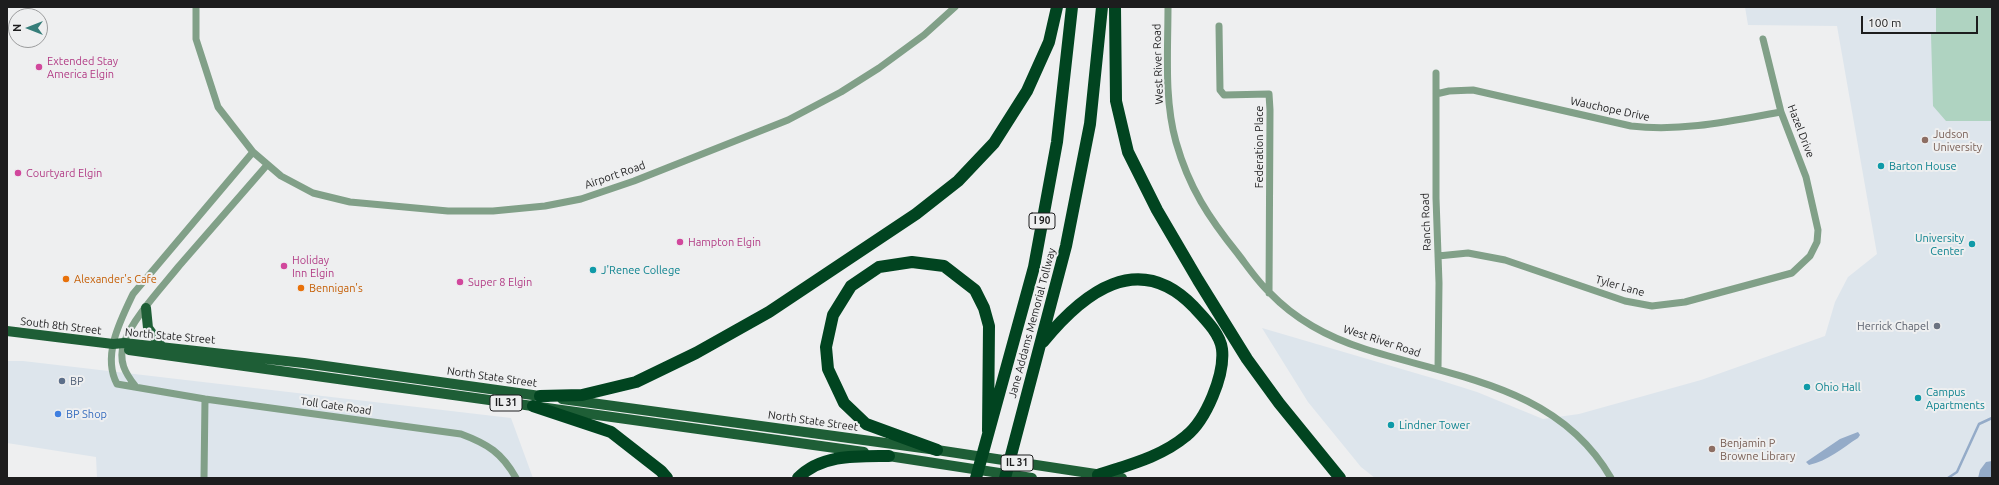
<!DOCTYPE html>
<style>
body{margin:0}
#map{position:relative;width:1999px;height:485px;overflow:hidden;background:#eeeff0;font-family:Ubuntu,sans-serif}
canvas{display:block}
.frame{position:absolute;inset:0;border:8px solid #1d1d1e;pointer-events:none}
.north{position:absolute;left:8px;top:8px;width:40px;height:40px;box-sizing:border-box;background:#eeeff0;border:1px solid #9a9b9c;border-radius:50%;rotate:270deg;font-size:11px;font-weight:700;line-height:16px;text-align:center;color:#1d1d1e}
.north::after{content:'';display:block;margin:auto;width:14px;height:18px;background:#367e7a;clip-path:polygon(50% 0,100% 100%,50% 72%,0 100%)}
.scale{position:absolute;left:1861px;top:16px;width:117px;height:18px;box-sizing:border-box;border:2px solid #1d1d1e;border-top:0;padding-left:5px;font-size:12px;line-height:14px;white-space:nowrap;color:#1d1d1e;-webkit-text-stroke:3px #eeeff0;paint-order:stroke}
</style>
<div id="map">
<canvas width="1999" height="485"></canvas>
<div class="frame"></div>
<div class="north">N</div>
<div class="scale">100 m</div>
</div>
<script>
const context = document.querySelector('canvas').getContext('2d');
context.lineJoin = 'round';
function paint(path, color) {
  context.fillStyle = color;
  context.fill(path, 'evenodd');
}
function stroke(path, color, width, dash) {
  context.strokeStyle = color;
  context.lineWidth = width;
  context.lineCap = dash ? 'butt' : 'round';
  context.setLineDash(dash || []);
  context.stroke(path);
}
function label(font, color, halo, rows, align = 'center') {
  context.font = font + ' Ubuntu,sans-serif';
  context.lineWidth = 4;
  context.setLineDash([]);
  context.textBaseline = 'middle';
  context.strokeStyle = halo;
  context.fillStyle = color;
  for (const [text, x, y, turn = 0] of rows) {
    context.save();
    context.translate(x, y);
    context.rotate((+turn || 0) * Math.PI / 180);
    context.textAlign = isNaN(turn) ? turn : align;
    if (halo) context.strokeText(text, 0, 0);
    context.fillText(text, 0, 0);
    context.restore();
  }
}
const built = new Path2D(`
 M1745,7H1992V478H1375L1361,467L1308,402L1262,328L1439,380L1477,392L1543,419L1579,414L1701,380L1825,336L1835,302L1848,277L1877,254L1837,26L1748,25Z
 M7,361H23L511,418L533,478H97L96,457L7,443Z`);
const green = new Path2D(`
 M1936,7H1992V121H1946L1933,106L1931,34L1936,33Z`);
const water = new Path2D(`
 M1858,432L1860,435L1858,438C1842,448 1828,461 1809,465L1806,462L1840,439Z
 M1992,461V478H1978L1980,470L1986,462Z`);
const stream = new Path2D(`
 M1948,478L1957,472L1979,424L1992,418`);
const minor = new Path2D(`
 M196,7V39L218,107L253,152L281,176L313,193L350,202L448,211H493L545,206L581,199L634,181L788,120L841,92L879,68L924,35L955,7
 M1168,7C1168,52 1164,99 1176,142C1189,188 1209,218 1238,254C1248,267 1258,282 1270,293C1295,319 1330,338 1365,349C1456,378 1558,386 1611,478
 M1219,26L1220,90L1224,95L1269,94L1270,110L1269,293
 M1436,73V198L1439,283L1438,369
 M1436,94L1449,91L1473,90L1631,126C1682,132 1731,121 1781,112
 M253,152L133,294C120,321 102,356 117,384L205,399L461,434C488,444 502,453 516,478
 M1438,256L1468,253L1505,260L1625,301L1652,306L1685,302L1792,273L1810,256L1817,242L1818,230L1806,177L1781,112L1763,39
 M136,387C125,373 118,361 124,343C132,319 163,286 179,266C208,233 237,199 267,165
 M204,478L205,399`);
const primary = new Path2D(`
 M146,308L148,328L162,347
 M7,331L113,344L124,343L304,363L547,397
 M129,350L864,452
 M562,399L937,450L1122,478
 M882,455L1032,478`);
const motorway = new Path2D(`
 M1115,7L1116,101L1128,152L1157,210L1198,280L1247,359L1279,403L1340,478
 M1043,342C1083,293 1138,249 1194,307C1204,318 1220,333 1222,349C1225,375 1206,420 1186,436C1161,457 1128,465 1098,475
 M540,396L582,395L636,382L696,353L769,312L916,214L958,181L994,143L1027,91L1049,42L1057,7
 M533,406L611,432L661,471L667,478
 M937,450L866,424L844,403L828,369L826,347L833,315L851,286L879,267L912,262L944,266L975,290L984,308L989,326L988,431
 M798,478C821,454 857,456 889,456
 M976,478L1034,267L1057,142L1072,7
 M1005,478L1066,246L1090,124L1102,7`);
const markers = [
 [39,67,4,"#d1479c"],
 [1925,140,4,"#8d6e63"],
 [1881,166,4,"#0f9aa8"],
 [18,173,4,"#d1479c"],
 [680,242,4,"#d1479c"],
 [1972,244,4,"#0f9aa8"],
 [284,266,4,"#d1479c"],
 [593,270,4,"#0f9aa8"],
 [66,279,4,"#e8710a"],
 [460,282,4,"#d1479c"],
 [301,288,4,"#e8710a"],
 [1937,326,4,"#6b7280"],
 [62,381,4,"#5c6f8a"],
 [1807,387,4,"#0f9aa8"],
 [1918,398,4,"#0f9aa8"],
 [58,414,4,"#3f7fe0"],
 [1391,425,4,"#0f9aa8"],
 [1712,449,4,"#8d6e63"]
];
const shields = [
 [1042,221,26],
 [506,403,32],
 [1017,463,32]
];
const shieldNames = [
 ["I 90",1042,221],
 ["IL 31",506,403],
 ["IL 31",1017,463]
];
const hotelNames = [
 ["Extended Stay",47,61],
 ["America Elgin",47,74],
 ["Courtyard Elgin",26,173],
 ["Hampton Elgin",688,242],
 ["Holiday",292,260],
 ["Inn Elgin",292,273],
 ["Super 8 Elgin",468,282]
];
const streetNames = [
 ["West River Road",1158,64,-92],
 ["Wauchope Drive",1610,109,12],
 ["Hazel Drive",1801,131,69],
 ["Federation Place",1259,147,-90],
 ["Airport Road",615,175,-19],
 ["Ranch Road",1426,222,-92],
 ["Tyler Lane",1620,286,16],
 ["Jane Addams Memorial Tollway",1032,323,-75],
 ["South 8th Street",61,326,7],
 ["North State Street",170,336,5],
 ["West River Road",1382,341,18],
 ["North State Street",492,377,8],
 ["Toll Gate Road",336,406,8],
 ["North State Street",813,421,8]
];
const educationNames = [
 ["Judson",1933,134],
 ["University",1933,147],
 ["Benjamin P",1720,443],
 ["Browne Library",1720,456]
];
const cultureNames = [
 ["Barton House",1889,166],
 ["University",1964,238,"right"],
 ["Center",1964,251,"right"],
 ["J'Renee College",601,270],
 ["Ohio Hall",1815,387],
 ["Campus",1926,392],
 ["Apartments",1926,405],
 ["Lindner Tower",1399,425]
];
const foodNames = [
 ["Alexander's Cafe",74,279],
 ["Bennigan's",309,288]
];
const worshipNames = [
 ["Herrick Chapel",1929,326]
];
const serviceNames = [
 ["BP",70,381]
];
const shopNames = [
 ["BP Shop",66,414]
];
paint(built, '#dde5ec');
paint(green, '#afd3c1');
paint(water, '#94abc8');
stroke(stream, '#94abc8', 2.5);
stroke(minor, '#81a088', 7);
stroke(primary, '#1e5e36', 10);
stroke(motorway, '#014420', 12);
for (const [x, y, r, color] of markers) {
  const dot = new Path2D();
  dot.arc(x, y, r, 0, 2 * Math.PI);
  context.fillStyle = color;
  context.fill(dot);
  stroke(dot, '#eeeff0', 1.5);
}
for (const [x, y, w] of shields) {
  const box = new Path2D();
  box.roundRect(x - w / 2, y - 8, w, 16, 3);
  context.fillStyle = '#eeeff0';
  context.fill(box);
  stroke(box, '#1d1d1e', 1);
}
label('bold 10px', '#1d1d1e', null, shieldNames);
label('11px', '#b23c85', '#eeeff0', hotelNames, 'left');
label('11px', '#1d1d1e', '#eeeff0', streetNames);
label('11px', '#785e54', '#eeeff0', educationNames, 'left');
label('11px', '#0d838f', '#eeeff0', cultureNames, 'left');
label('11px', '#c56008', '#eeeff0', foodNames, 'left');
label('11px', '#5b616d', '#eeeff0', worshipNames, 'right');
label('11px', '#4e5e75', '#eeeff0', serviceNames, 'left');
label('11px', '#366cbe', '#eeeff0', shopNames, 'left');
</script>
